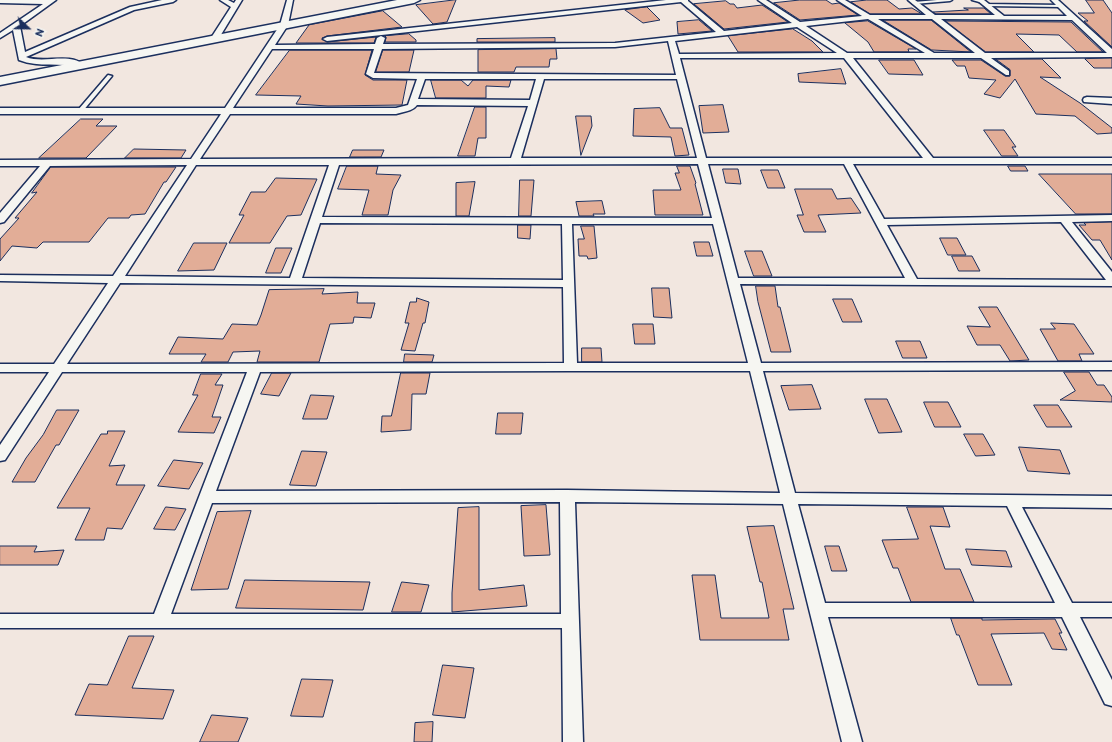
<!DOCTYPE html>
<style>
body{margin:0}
#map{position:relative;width:1112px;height:742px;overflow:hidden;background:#f2e7e0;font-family:Itim,sans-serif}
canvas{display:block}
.north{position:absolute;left:8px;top:8px;width:40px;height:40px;-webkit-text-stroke:3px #f6f6f2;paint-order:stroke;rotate:112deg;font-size:11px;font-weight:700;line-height:16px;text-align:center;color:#1b2f5e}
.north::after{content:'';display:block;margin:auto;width:14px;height:18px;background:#1b2f5e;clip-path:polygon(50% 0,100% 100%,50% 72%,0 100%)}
</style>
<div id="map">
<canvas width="1112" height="742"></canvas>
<div class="north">N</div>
</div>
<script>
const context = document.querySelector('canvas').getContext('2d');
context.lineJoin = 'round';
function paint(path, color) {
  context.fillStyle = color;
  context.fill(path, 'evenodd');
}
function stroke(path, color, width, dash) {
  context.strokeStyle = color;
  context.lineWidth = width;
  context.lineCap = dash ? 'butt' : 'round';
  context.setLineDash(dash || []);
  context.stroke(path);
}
const building = new Path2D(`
 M456,0L447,22L433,24L416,5Z
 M800,0H826L832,4L839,3L858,15L800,20L774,3Z
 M867,0H887L899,9L912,8L922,14H870L851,2Z
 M1086,0H1103L1112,13V47L1084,21H1088L1078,13H1094Z
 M726,1L730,4H734L737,8L762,5L788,22L724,29L694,4Z
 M647,7L660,20L643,23L625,10Z
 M964,8H984L991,14H936L933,12L968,10Z
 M383,11L402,27L327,36L322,38L327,42L376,37L374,43H296L309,25Z
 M699,20L712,31L678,34L677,22Z
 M883,20H931L971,52L932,50Z
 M868,21L916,49H908L909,52H874L868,42L845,23Z
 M945,21L1071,22L1103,52H1077L1059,35L1016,34L1034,52H986Z
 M793,29L812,41L823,52H738L728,36Z
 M409,34L416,40V42H385L386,37L385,36Z
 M555,38V42H477V39Z
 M556,49L557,59H550L549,67H516L514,72H478V50Z
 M290,50H372L365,75L373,80H407L402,105L328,106L296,104L301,96L256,95Z
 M383,50H414L409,72H376Z
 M1112,58V68H1094L1085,59Z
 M996,59H1042L1061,78L1040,77L1080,103L1112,128V133L1097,134L1075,116L1036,114L1015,79L1000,98L984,94L996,80L969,78L965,66H957L952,60H981L1005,76H1010V70Z
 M879,60H914L923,75L889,74Z
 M841,69L846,84L799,82L798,74Z
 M431,80H461L468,86L473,80H511L509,87L486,86V98H436Z
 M723,105L729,132L703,133L699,106Z
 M475,107H486V138H478L475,156H458Z
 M660,108L670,128H682L689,155L675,156L671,137L633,136L634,109Z
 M576,116H591L592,126L581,155Z
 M81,119H103L96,126H117L86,158H39Z
 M984,130H1004L1016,147H1012L1018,156H1002Z
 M134,149L186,150L181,158H125Z
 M353,150H384L381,157H350Z
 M347,166H378L376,174L401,175L393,190L388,215H362L369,190L338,189Z
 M677,166H690L696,183L695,184L703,215H655L653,190H681L675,173H679Z
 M1008,166H1025L1028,171H1011Z
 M51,167H176L166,182H164L145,214L131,215L129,218H108L89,242H43L37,248L12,246L0,261V239L19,218H15L37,192L32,193Z
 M723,169H738L741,184L726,183Z
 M761,170H778L785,188H768Z
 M1039,174H1112V214H1076Z
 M276,178L317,179L301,215L287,216L270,243H229L244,215H239L251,192H265Z
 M520,180H534L531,216H519Z
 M475,182L469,216H456V183Z
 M795,189H832L837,199L851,198L861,213L818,215L826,232H804L797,215H803Z
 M602,201L605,214H593L594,216H579L576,202Z
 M1112,222V260L1100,240H1092L1079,225H1086L1084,223Z
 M518,225H531L530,239L518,238Z
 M581,226H594L597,258L588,259L587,256H579L578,239H584Z
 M940,238H957L966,255H948Z
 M694,242H709L713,256H697Z
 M194,243H227L214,270L178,271Z
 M276,248H292L281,273H266Z
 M745,251H762L772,276H754Z
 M952,256H972L980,271H959Z
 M756,286H775L778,307H780L791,352H771L758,302Z
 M652,288H669L672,318L654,317Z
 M324,289L322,294L358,292L357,303H375L371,318L354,317L353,323L330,324L319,362H257L260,351L233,352L228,362H201L206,354H169L178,337L223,339L232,324L257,325L261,315L269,290Z
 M417,298L429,302L425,323H423L415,351L401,350L409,323H405L410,302H416Z
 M833,299H852L862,322H843Z
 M979,307H997L1029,360L1010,361L1000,345H977L967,326L990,327Z
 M1051,323L1074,324L1094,354H1079L1082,361H1058L1040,329H1055Z
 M633,324H653L655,344H635Z
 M896,341H920L927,358H903Z
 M582,348H601L602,362H582Z
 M405,354L434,355L432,362H404Z
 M1064,372H1089L1097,385H1104L1112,397V402L1060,400L1075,391Z
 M272,373H291L279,396L261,394Z
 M401,373H430L426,394H412L411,430L381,432L382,416H391Z
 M201,374H222L215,385H223L212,417H221L214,433L178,432L198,395H193Z
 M812,385L821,409L789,410L781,386Z
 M311,395L334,396L327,419H303Z
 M865,399H887L902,432L879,433Z
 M924,402H948L961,427H935Z
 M1034,405H1058L1072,427H1047Z
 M57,410H79L59,445H56L35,482H12L26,458L43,435Z
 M498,413H523L521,434H496Z
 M108,431H125L109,466L125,465L116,485H145L122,529L107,528L104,540H75L90,508H57L101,434H107Z
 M964,434H983L995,455L976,456Z
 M1019,447L1060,450L1070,474L1028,471Z
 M302,451L327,452L316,486L290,485Z
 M174,460L203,463L189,489L158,486Z
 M546,505L550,555L524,556L521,506Z
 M166,507L186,509L175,530L154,529Z
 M479,507V590L524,585L527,606L452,612V593L458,508Z
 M907,507H943L950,527L930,526L945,569H960L974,602H911L898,568H893L882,540L918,539Z
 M251,511L228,589L191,590L217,512Z
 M774,526L794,609H783L789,640H700L692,575H715L721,618H769L762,582H760L747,527Z
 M0,546H37L34,552L64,550L58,565H0Z
 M825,546H839L847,571H832Z
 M966,549L1006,551L1012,567L972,565Z
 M245,580L370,582L363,610L236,608Z
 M402,582L429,585L421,612H392Z
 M951,618H982V620L1055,619L1062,633H1059L1067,650L1052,649L1044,633L991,634L1012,685H978L959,635H957Z
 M129,636H154L132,688L174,690L163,719L75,715L89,684L107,685Z
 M443,665L474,668L465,718L433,715Z
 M302,679L333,680L323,717L291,716Z
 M212,715L248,718L238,742H200Z
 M433,722L432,742H414L415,723Z`);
const lane = new Path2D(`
 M937,0H952L950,1L914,4L912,3L914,2Z
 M972,0H979L985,2L983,3Z
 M986,4L1061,5L1063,6L1061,7L985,6L984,5Z
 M108,75L112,76L82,112H78V110Z`);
const street = new Path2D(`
 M0,0H56L20,26L25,52L130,7L162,0H176L173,2L134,10L26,57C44,64 69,52 84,65L80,67C60,62 39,68 19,60L13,30L0,38V33L43,4L0,3Z
 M220,0H228L234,3L236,0H242L219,38L215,40L211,38L231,7Z
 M287,0H293L288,25L275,45L375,44L377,38L381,36L385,38L383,44L615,43L716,32L681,2L327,41L323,39L327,37L666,0H688V1L724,31L792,23L758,0H766L800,22L862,16L837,0H845L870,15H926L908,0H915L935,15H995L977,0H984L1004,16H1067L1051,0H1058L1112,49V57L991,58L1009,71V75H1006L981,58H853L933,158H1112V164H853L884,219L1112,215V221L1072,222L1112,272V286L740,284L761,363L1112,362V370L763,371L795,493L1112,496V508L1022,507L1072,603H1112V617H1080L1112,680V706L1105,704L1062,617H828L862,742H842L783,504L575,502L583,742H563L562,628H0V614H154L247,372H62L5,460L0,461V445L49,372H0V364H54L108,283L0,281V275L113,276L187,165L50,166L4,222L0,223V213L40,166H0V160L191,159L221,114H0V108H225L280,25ZM868,19L925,53H847L806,26ZM878,19H932L975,53H934ZM941,19L1072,20L1107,53H985ZM797,27L837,53L679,54L675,41ZM668,41L676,75L374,73L382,49L615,47ZM272,49H374L366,74L373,78L417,79L408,105L396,108H233ZM680,58H844L923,158H706ZM425,79H536L530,100L418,99ZM544,79H677L697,158H521ZM417,105L528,106L511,158L200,159L230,114H396C403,112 413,111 417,105ZM698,164L712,218L322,217L339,165ZM708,164H844L905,278H738ZM196,165H329L290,278L125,276ZM1061,222L1106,280L917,279L887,225ZM320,223L562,224L563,280L302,278ZM572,224H713L748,363H577ZM120,283L563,287L564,363L67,364ZM567,371H750L780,493L567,490L216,491L260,372ZM560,502L561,614H171L212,503ZM798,504L1007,506L1055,603H825Z
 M1087,97L1112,98V104L1084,102L1083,100L1084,98Z`);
const primary = new Path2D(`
 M397,0H420L414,3L0,85V77Z`);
paint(building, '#e2ad97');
stroke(building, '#1b2f5e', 1);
stroke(lane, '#1b2f5e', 3);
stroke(street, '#1b2f5e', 3);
stroke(primary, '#1b2f5e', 3);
paint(lane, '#f6f6f2');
paint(street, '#f6f6f2');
paint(primary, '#f6f6f2');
</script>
